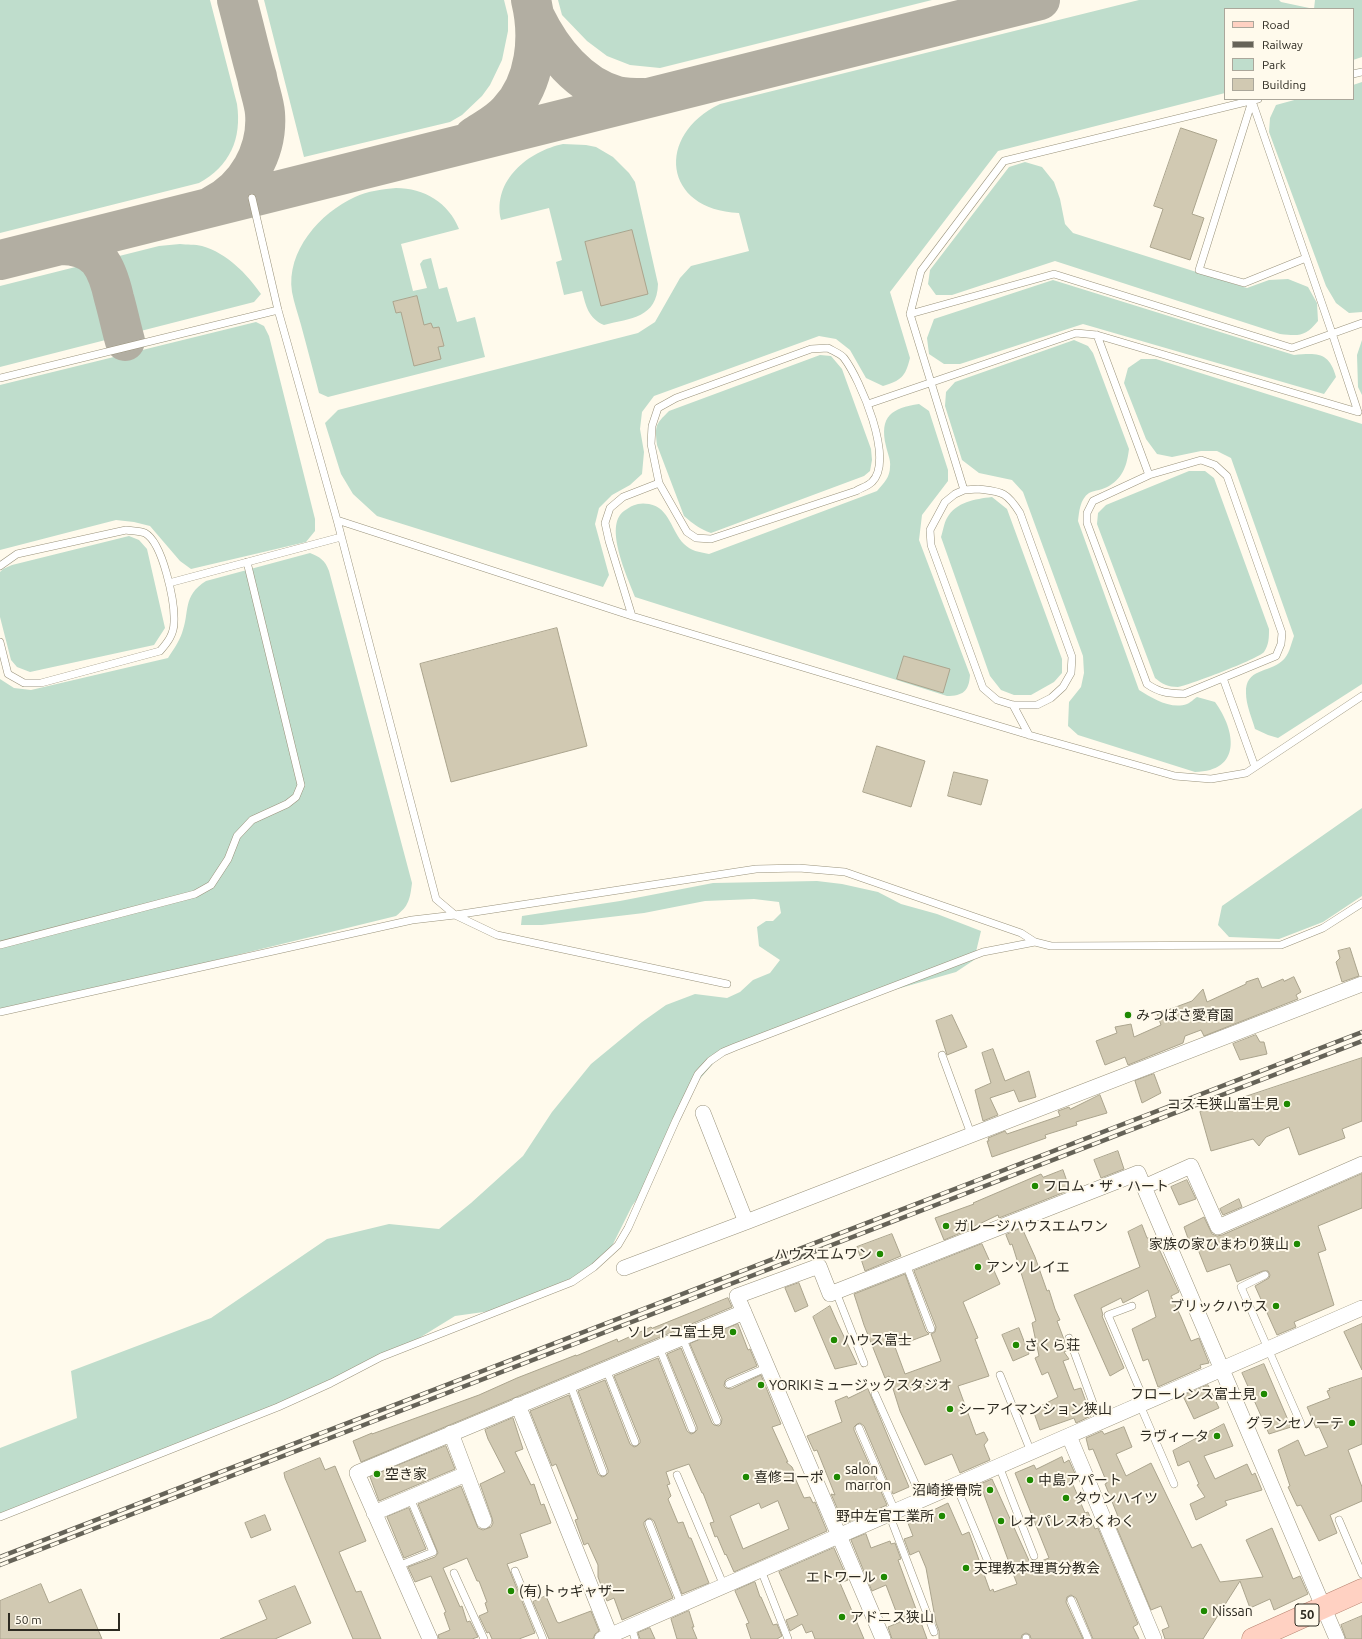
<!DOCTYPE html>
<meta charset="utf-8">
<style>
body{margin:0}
#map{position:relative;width:1362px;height:1639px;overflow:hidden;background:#fffaec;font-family:Ubuntu,sans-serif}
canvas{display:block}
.legend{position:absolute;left:1224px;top:8px;width:130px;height:92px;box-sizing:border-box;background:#fffaec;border:1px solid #aba79b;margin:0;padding:5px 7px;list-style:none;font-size:12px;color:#2d2a21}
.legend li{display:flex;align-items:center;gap:8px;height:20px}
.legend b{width:20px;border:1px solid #aba79b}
.scale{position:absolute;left:8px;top:1613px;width:112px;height:18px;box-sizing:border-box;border:2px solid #2d2a21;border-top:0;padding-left:5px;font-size:12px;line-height:14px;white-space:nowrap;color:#2d2a21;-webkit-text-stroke:3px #fffaec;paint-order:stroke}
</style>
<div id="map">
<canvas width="1362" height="1639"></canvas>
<ul class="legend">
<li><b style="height:5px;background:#ffd1c2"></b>Road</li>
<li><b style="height:5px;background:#666358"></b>Railway</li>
<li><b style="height:11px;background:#bfddcc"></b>Park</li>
<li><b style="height:11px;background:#d1c9b2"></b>Building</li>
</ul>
<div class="scale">50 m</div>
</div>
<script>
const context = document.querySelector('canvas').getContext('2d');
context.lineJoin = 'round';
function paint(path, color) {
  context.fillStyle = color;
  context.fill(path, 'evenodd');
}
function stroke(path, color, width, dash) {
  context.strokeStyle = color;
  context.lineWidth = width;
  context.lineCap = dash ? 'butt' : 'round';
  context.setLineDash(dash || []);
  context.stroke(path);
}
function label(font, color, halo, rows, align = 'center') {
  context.font = font + ' Ubuntu,"Noto Sans JP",sans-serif';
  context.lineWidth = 4;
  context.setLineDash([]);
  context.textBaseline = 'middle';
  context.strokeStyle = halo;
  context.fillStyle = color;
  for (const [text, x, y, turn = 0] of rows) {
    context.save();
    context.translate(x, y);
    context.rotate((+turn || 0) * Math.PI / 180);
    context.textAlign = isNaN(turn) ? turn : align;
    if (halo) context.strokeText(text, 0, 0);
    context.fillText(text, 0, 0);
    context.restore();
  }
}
const green = new Path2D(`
 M0,0H210L237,104C242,139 230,166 199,183L0,233Z
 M264,0H504L508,16V31L502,60L490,85L482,96L462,115L450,122L304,157Z
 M558,0H932L660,68L630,65L607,56L587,41L562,15Z
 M1139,0H1279L1281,2L1314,9L1315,0H1362V57L1353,60V9H1225V93L998,151L890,292L910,358C905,378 901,380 883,386L866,378L850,350L836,339L819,336L654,396L642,412L640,429L644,452L642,474L630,485L612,495L599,508L595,524L609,575L603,587L377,516L353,494L341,474L325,423L338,410L638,333L655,322L680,278L691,266L749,251L739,213C663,210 655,135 720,104Z
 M1362,82V312L1349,313L1336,303L1326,286L1269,132L1270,118L1276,105L1298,99H1353V85Z
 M563,144L586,145L596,147L613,157L629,173L635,182L658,284C657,318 631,318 604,325C588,318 586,306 582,291L564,295L556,262L562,260L549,208L501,220C492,180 529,151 563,144Z
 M1025,162L1042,167L1054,182L1060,199L1065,224L1073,233L1247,288L1269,280L1288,279L1308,287L1317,303L1318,321C1305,337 1299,336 1280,334L1055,261L952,295H936L928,284L930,270L1009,167Z
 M396,188C424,188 449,203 459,229L401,244L413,291L427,288L420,264L423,260L431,258L439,289L447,287L457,322L475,317L485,357L328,397L319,393C313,370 307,347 301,325C298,314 294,303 292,292C286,251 320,213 355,197C367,191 384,189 396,188Z
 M180,244C187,245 195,244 202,246C227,253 247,274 261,294L254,302L0,367V286L159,246Z
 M1053,280L1294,355C1318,353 1329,352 1336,377L1324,394L1083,324L960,364H944L929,354L927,338L934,319Z
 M256,322L264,326L269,336L315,519V531L306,542L191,569L180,561L150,526L134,522L116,520L0,550V385Z
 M1074,340L1088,346L1093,353L1129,449C1127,464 1124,477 1109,486C1103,490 1095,490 1089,493C1080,499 1079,512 1078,521L1139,690C1152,698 1171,710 1187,704C1190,703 1194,699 1197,697L1215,702C1236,731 1242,771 1195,772L1078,735L1068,726L1069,702L1081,687L1084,673L1083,656L1023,492L1012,480L979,473L962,460L945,406L946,392L955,382Z
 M1362,340V395L1358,387L1357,355Z
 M820,355L831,356L842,369L871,449L872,460L870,471L864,476L711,533C700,529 693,524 684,516L657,445C655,425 655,425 669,411Z
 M1141,359H1156L1362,424V684L1278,738L1268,735L1255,729C1252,718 1246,705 1246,693C1245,668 1269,673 1282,661C1289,656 1291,644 1294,636L1231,458L1217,451H1201L1172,457L1157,454L1146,439L1124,383L1128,368Z
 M919,404L929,411L948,470V481L922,515L919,540L970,675C969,691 963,696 947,696L635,597C628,578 603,526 624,511C632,505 639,502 649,504C670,508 671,531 684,544C691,551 699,552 709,554L877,491C884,483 890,477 890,467C891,460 887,452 886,446C879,416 892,408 919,404Z
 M1189,471H1205L1214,478L1269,629C1269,637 1269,645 1264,652C1258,659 1187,686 1178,687C1168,687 1162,684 1155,678L1097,524L1098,513L1106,505Z
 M992,497L1007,509L1062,659V673L1054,682L1031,695H1014L1001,690L990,676L941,537C943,531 944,523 947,518C956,502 975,499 992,497Z
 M129,536L139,540L147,549L165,628L154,645L30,672L17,667L11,660L0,617V572L3,569L12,565Z
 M310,553C320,557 325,560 329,571L412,883C410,899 409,906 396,916L0,1013V679L14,688L31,690L168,658C173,650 179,642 182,633C190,612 182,596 206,581Z
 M1362,808V896L1323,922L1279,939L1229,937L1218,925L1222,906Z
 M817,881L842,884L878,892L901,904L937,914L981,931L974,960L956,972L859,1000L723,1052L692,1088L647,1185L632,1206L608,1254L572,1282L505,1309L455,1316L403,1348L220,1430L0,1517V1448L77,1418L71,1371L211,1318L327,1239L389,1224L439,1229L471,1203L523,1156L552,1112L591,1064L642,1022L666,1005L695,994L727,998L740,992L753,980L770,973L780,960L759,946L757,927L766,921H773L781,913L779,902L754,899L705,901L644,913L542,925H521L522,916L620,901L713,883Z`);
const taxiway = new Path2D(`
 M535,17C551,50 579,86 617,96C625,98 635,98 644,98
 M474,137C486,129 500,122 509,111C536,82 540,37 531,0
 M212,206C247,189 268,151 265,113C264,101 259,89 257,77C250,52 244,26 237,0
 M61,245C98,245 107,267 114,298C118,312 121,327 125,341
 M0,260L1040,0`);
const building = new Path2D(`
 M1181,128L1217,140L1192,214L1204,218L1190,260L1150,247L1163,209L1154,206Z
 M632,230L648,294L601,306L585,242Z
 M417,296L424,325L431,323L433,328L439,327L444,346L438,347L441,359L414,366L401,312L396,313L393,302Z
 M557,628L587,746L451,782L420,664Z
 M904,656L950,669L943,693L897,679Z
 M877,746L925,761L911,807L863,792Z
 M954,772L988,780L981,805L948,796Z
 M1350,948L1359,976L1342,982L1336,962L1340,958L1338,951Z
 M1294,977L1301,992L1296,995L1298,999L1204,1036L1201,1030L1185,1036L1183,1043L1128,1065L1125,1057L1105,1065L1096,1041L1117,1033L1115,1027L1131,1024L1134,1037L1161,1025L1157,1014L1192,1001L1203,989L1207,1002L1246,984V982L1258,978L1262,988L1283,979L1284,981Z
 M952,1015L967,1047L947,1055L936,1021Z
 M1256,1035L1260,1042H1264L1267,1054L1240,1060L1233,1044Z
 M993,1049L1005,1081L1029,1071L1036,1097L1019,1102L1014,1090L990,1098L998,1115L983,1121L975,1090L991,1083L982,1053Z
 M1362,1058V1121L1342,1129L1345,1138L1299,1155L1289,1127L1266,1137L1259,1146L1253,1139L1211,1151L1200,1112Z
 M1154,1074L1161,1093L1142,1103L1135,1081Z
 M1100,1095L1107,1113L1076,1122L1077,1125L1045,1135L1046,1138L992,1157L987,1141H989L988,1138L1005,1131L1007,1134L1060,1116L1058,1111L1069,1107L1070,1109Z
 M1118,1151L1124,1169L1101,1178L1094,1160Z
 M1063,1170L1070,1190L999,1218L998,1215L975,1226V1227L944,1240L935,1218L974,1204L973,1203L1041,1174L1043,1177Z
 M1362,1174V1208L1318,1226L1326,1250L1318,1253L1334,1305L1294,1322L1296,1327L1277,1335L1255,1286L1269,1278L1270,1275L1268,1271H1263L1237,1282L1230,1264L1207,1272L1195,1242L1190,1244L1184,1227L1204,1217L1212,1234L1217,1236L1222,1235Z
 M1187,1180L1196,1199L1179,1205L1171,1187Z
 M1239,1199L1242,1207L1223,1215L1220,1209Z
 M1142,1225L1147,1238H1154L1179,1292L1171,1296L1181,1317L1191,1341L1199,1338L1209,1363L1200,1365L1201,1368L1158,1387L1148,1359L1143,1361L1132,1329L1156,1317L1148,1290L1123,1303L1121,1298L1101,1308L1103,1315L1102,1316L1124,1368L1110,1376L1074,1295L1140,1267L1128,1232Z
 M1022,1228L1035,1257L1047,1291L1049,1290L1055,1309L1060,1320L1057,1321L1068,1350L1064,1352L1069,1359L1063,1361L1074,1390L1081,1388L1091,1416L1076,1423L1074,1418L1040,1430L1033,1410L1058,1397L1048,1372L1042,1375L1035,1358L1039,1356L1032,1323L1036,1321L1018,1263L1012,1244L1010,1245L1006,1235Z
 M892,1234L901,1256L865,1271L857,1247Z
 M982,1244L1000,1284L963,1302L978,1338L975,1339L989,1376L958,1386L976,1435L984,1432L988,1440L984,1445L990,1460L960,1473L952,1454L925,1465L900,1411L889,1376L885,1378L864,1325L854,1294L905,1274L926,1331L929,1334L895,1347L905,1374L941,1361L931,1334L935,1332L936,1327L914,1271Z
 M799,1283L808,1306L795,1312L785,1288Z
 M728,1298L732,1307L361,1462L353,1441L372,1433V1434L479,1395L517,1378L576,1355V1356L617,1339L618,1342L651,1327L652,1328Z
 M830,1306L837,1322L857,1364L835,1369L813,1317Z
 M738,1324L748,1350L750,1349L757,1366L727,1379L725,1381L724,1386L726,1388L731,1389L761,1375L781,1424L772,1427L788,1462H786L792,1467L797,1478H795L804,1498L810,1497L813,1503L815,1502L827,1531L734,1572L726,1554L725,1555L717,1536L715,1537L710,1523L714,1522L703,1493H702L689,1464L666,1472L670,1484L667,1485L671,1496L668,1499L678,1523L683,1522L689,1538H691L709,1583L682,1594L654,1521L650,1518L647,1519L644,1522V1525L673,1598L622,1620L614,1598L607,1601L598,1577V1565L588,1543L584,1545L575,1520L578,1519L556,1464L552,1466L530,1411L569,1395L598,1474L602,1477L605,1476L608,1473V1470L578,1391L605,1380L630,1444L634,1447L637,1446L640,1443V1440L614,1376L658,1358L687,1431L691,1434L694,1433L697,1430V1427L667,1354L681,1348L712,1423L714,1425L719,1426L721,1424L722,1419L690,1344ZM778,1501L789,1529L743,1549L730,1516L759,1503L761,1508Z
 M1362,1324V1370L1344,1332Z
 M1019,1328L1029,1354L1013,1361L1002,1335Z
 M1264,1364L1291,1427L1269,1434L1242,1373Z
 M1362,1378V1444L1348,1450L1362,1487V1501L1330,1515L1337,1533L1319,1541L1301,1505L1297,1506L1288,1487L1290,1486L1278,1450L1298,1440L1305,1456L1328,1447L1319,1427L1316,1428L1307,1407L1330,1398L1327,1391L1330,1390L1329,1389Z
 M1208,1385L1219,1408L1194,1419L1183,1396Z
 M868,1389L909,1487L893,1494L864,1426L860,1423L857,1424L854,1427V1430L887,1505L844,1524L831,1494L835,1495L817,1450L814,1451L807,1436L842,1422L835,1401L847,1396L848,1398Z
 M513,1418L523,1449L515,1452L531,1485L534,1484L541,1505L544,1504L551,1523L520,1534L528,1557L507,1564L535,1633L519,1639H492L489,1632L487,1633L479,1616L488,1612L485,1603L487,1602L479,1581H477L467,1558L443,1568L460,1607L462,1606L467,1622L470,1621L478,1637L472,1639H439L438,1635L450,1630L444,1613L446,1612L431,1576L415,1582L408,1567L435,1557L438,1553L418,1504L461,1486L478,1528L483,1530L491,1527L493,1523L492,1518L480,1484L505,1472L488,1439L485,1430Z
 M1224,1424L1233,1446L1204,1456L1215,1479L1247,1464L1252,1475L1255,1473L1262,1490L1225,1501L1227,1505L1196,1520L1190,1504L1205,1497L1197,1485L1199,1484L1189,1461L1178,1466L1173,1451Z
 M1124,1427L1132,1447L1116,1454L1126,1476L1151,1463L1192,1548L1201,1544L1220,1582L1263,1577L1246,1540L1272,1528L1293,1579L1300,1576L1308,1594L1274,1610L1270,1599L1250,1608L1240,1581L1203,1639H1165L1162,1630L1169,1627L1161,1606L1151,1610L1114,1521L1119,1519L1105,1484L1107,1483L1093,1449L1089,1450L1086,1438L1102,1431L1104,1434Z
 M446,1446L455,1469L379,1501L370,1477Z
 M1062,1457L1064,1463L1069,1460L1077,1478L1071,1480L1085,1513L1088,1512L1095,1529L1098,1528L1138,1624L1133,1627L1139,1639H1093L1076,1598L1071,1595L1067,1597L1066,1602L1083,1639H1031L1030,1635L1026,1633L1022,1635L1021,1639H939V1631L936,1623L926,1568L919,1551L910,1555L904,1539L913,1536L906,1518L921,1512L923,1515L948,1503L962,1535L969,1532L990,1591L993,1589L994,1592L1017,1584L980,1484L992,1479L1031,1565L1049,1558L1015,1473L1034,1465L1036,1469Z
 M320,1458L325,1470L335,1466L366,1541L339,1552L356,1592L361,1591L381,1639H353L285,1478L284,1473Z
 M409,1508L426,1549L404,1558L387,1517Z
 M265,1515L271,1530L251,1538L245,1523Z
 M866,1534L871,1548L890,1541L891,1544L895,1543L901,1559L898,1560L927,1639H892L888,1627L900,1622L886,1585L872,1591L851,1540Z
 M834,1548L848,1580L840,1583L864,1639H815L812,1631L806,1633L802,1624L790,1631L786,1620L798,1615L779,1572Z
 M755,1582L760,1597H761L773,1625L777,1624L782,1636L777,1639H751L746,1624L749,1623L735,1591Z
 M41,1584L49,1603L81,1589L102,1639H0V1601Z
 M295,1586L311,1623L275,1639H220L267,1619L259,1601Z
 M546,1596L557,1622L559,1623L591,1611L599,1631L595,1634L593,1639H549L533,1602Z
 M689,1611L694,1627H692L697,1639H677L671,1619Z
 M1362,1616V1639H1346L1341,1625Z
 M650,1628L655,1639H640L638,1633Z`);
const lane = new Path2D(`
 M1353,74L1362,72
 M1252,101L1332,333L1358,412
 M1252,101L1199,270L1244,283L1306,258
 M252,198L278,310L337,520L436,899L455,915L497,935L727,984
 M910,314L1054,274L1292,348L1362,323
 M1097,335L1149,475
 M828,348C833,351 841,354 844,358C860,379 895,460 872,482C868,486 861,488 856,491L711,539L696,538L687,532L659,483L651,444L652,426L658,408L676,398L811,349Z
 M0,378L278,310
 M868,404L1076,333L1097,335L1358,412
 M1201,460L1215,465L1227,476L1282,633L1281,644L1276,656L1184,694C1168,693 1160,693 1147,684L1087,523V513L1093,501L1149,475Z
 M978,489C1002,492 1006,491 1020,513L1072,657L1071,673L1063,687L1051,698L1037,705H1013L997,700L983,688L931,545L930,530L945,502L955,494L964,490Z
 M964,490L910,314L921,271L1004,161L1258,99
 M337,520L632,616L1029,735L1175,776L1211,779L1246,773L1362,696
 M0,566L17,554L126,530C132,531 140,531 145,533C163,543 175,602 174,622C174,634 168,642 160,651L41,683H24L8,674L0,642
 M169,583L341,537
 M632,616L609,541L605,523L610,508L623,497L659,483
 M1223,678L1255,767
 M1013,705L1029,735
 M0,945L195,894L211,885L228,859L237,836L252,820L287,804L296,797L301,785L247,562
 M0,1012L412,920L455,915L756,869L799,868L845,872L1021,933L1035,942L1051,946L1281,945L1323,928L1362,903
 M942,1055L971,1134
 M906,1264L931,1329
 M1265,1275L1241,1287L1301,1424
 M836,1292L864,1363
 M1132,1306L1108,1315L1145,1402
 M682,1337L717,1421
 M1069,1338L1100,1422
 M659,1347L692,1429
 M606,1369L635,1442
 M1000,1375L1031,1452
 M570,1384L603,1472
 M729,1384L768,1367
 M875,1394L922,1499
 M1140,1405L1174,1484
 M859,1428L895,1511
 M999,1466L1034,1556
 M677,1475L724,1586
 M956,1485L991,1569
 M889,1514L934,1632
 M0,1517L278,1407L331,1383L381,1357L572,1282L594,1267L618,1245L628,1228L676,1120L698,1074L710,1061L723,1052L735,1047L983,952L1035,942
 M1339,1520L1362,1574
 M649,1523L681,1604
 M398,1566L433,1552L410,1498
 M761,1570L788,1639
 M515,1571L543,1639
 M454,1573L484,1639
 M1071,1600L1088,1639
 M631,1626L635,1639
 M1026,1638V1639`);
const street = new Path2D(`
 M703,1113L746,1222L1362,984
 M1144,1187L1191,1166L1218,1227L1362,1164
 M624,1268L746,1222
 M518,1405L610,1635
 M451,1433L484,1521
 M1069,1436L1154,1639
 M374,1513L466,1474
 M430,1639L357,1473L744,1312
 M602,1639L1362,1308
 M883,1639L737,1296L819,1266L830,1294L1138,1173L1337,1639`);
const primary = new Path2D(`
 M1253,1639L1362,1590`);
const rail = new Path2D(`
 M0,1557L1362,1032
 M0,1565L1362,1041`);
const markers = [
 [1128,1015,4,"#1e8901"],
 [1287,1104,4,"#1e8901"],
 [1035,1186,4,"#1e8901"],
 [946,1226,4,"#1e8901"],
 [1297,1244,4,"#1e8901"],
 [880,1254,4,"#1e8901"],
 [978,1267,4,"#1e8901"],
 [1276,1306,4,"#1e8901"],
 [733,1332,4,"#1e8901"],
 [834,1340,4,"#1e8901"],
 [1016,1345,4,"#1e8901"],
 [761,1385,4,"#1e8901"],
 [1264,1394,4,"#1e8901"],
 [950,1409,4,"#1e8901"],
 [1352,1423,4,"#1e8901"],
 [1217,1436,4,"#1e8901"],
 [377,1474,4,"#1e8901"],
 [746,1477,4,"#1e8901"],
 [837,1477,4,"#1e8901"],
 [1030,1480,4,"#1e8901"],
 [990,1490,4,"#1e8901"],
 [1066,1498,4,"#1e8901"],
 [942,1516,4,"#1e8901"],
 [1001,1521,4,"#1e8901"],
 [966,1568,4,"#1e8901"],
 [884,1577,4,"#1e8901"],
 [511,1591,4,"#1e8901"],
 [1204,1611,4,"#1e8901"],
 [842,1617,4,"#1e8901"]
];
const shields = [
 [1307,1615,24]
];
const shieldNames = [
 ["50",1307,1615]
];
const poiNames = [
 ["みつばさ愛育園",1136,1015],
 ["コスモ狭山富士見",1279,1104,"right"],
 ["フロム・ザ・ハート",1043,1186],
 ["ガレージハウスエムワン",954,1226],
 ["家族の家ひまわり狭山",1289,1244,"right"],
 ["ハウスエムワン",872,1254,"right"],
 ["アンソレイエ",986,1267],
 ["ブリックハウス",1268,1306,"right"],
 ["ソレイユ富士見",725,1332,"right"],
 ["ハウス富士",842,1340],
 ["さくら荘",1024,1345],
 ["YORIKIミュージックスタジオ",769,1385],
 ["フローレンス富士見",1256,1394,"right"],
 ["シーアイマンション狭山",958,1409],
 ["グランセノーテ",1344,1423,"right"],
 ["ラヴィータ",1209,1436,"right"],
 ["salon",845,1469],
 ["marron",845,1485],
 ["空き家",385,1474],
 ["喜修コーポ",754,1477],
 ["中島アパート",1038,1480],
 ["沼崎接骨院",982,1490,"right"],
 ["タウンハイツ",1074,1498],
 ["野中左官工業所",934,1516,"right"],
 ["レオパレスわくわく",1009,1521],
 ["天理教本理貫分教会",974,1568],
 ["エトワール",876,1577,"right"],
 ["(有)トゥギャザー",519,1591],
 ["Nissan",1212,1611],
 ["アドニス狭山",850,1617]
];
paint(green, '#bfddcc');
stroke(taxiway, '#b2aea2', 40);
paint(building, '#d1c9b2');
stroke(building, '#aba48d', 1);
stroke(lane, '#9a937c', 8);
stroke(street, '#9a937c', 16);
stroke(primary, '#b68270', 23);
stroke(lane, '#fff', 7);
stroke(street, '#fff', 15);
stroke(primary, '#ffd1c2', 22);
stroke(rail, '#666358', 4.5);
stroke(rail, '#fffaec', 3, [9]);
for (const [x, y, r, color] of markers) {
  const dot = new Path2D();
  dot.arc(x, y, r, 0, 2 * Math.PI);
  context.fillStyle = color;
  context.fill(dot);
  stroke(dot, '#fffaec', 1.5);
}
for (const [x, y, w] of shields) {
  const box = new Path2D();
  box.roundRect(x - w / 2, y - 11, w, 22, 3);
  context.fillStyle = '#fffaec';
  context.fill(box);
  stroke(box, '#2d2a21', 1);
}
label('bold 13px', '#2d2a21', null, shieldNames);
label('14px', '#2d2a21', '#fffaec', poiNames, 'left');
</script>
